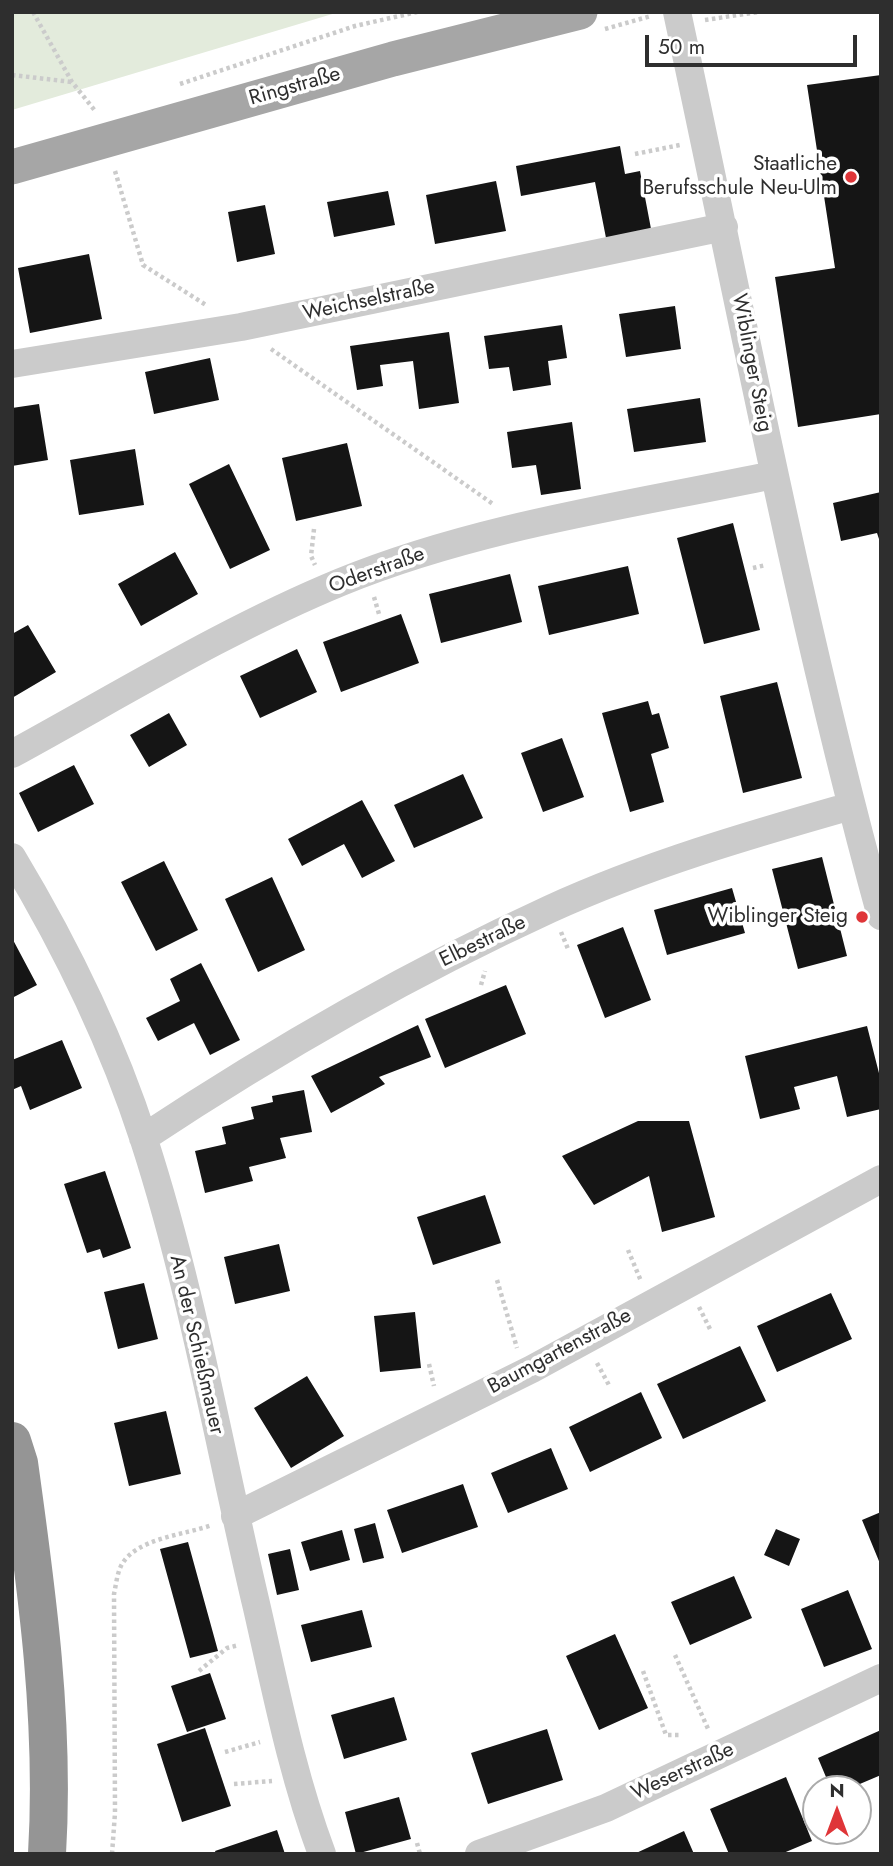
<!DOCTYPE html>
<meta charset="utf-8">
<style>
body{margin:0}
#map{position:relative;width:893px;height:1866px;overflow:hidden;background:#fff;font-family:Jost,sans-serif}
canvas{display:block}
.frame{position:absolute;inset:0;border:14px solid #2e2e2e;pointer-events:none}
.north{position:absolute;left:802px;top:1775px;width:70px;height:70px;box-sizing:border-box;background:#fff;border:2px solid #ababab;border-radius:50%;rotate:0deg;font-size:19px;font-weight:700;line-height:28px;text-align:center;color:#2e2e2e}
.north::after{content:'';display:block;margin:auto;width:24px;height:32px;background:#df3538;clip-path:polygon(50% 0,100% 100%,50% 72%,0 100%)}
.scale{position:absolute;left:645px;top:35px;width:212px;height:32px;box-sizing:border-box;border:4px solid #2e2e2e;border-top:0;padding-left:9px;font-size:21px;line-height:24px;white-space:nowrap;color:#2e2e2e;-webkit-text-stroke:5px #fff;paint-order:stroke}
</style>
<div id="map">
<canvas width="893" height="1866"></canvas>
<div class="frame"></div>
<div class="north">N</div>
<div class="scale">50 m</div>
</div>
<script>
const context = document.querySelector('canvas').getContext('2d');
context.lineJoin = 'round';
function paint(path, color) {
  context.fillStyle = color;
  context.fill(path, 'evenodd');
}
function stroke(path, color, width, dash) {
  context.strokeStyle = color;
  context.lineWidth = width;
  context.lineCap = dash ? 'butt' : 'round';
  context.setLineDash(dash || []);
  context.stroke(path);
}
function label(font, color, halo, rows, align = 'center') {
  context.font = font + ' Jost,sans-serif';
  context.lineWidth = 7;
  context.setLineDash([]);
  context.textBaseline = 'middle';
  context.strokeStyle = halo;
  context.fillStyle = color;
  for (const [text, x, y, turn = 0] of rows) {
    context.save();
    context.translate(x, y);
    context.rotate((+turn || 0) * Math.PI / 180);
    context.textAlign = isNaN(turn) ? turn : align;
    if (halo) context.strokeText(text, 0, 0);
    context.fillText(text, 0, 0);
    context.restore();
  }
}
const green = new Path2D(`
 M12,12H339L12,110Z`);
const building = new Path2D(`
 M881,75V414L798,427L775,277L835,268L807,85Z
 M620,146L625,174L640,171L652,234L607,243L595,182L521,196L516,166Z
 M496,181L506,231L435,244L426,195Z
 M388,191L395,225L334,237L327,202Z
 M265,205L275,254L237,262L228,212Z
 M89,254L102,319L30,333L18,268Z
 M675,306L681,349L626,357L619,314Z
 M562,325L567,358L548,361L551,385L513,391L509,367L489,369L484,336Z
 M449,332L459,403L419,409L413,361L380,365L383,386L357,390L350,346Z
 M210,358L219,400L154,414L145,372Z
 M700,398L706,442L634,452L627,409Z
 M39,404L48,460L12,466V408Z
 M572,422L581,489L541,495L536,465L512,468L507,432Z
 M347,443L362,506L296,521L282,458Z
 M135,449L144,505L79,515L70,460Z
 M229,464L270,550L230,569L189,484Z
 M881,492V545L877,533L841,541L833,503Z
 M733,523L760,630L704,644L677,538Z
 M175,552L198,594L141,626L118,584Z
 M628,566L639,614L549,635L538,586Z
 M510,574L522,622L441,643L429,594Z
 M401,614L419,663L341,692L323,642Z
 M28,625L56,672L12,698V634Z
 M297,649L317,692L260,718L240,676Z
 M777,682L802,778L743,793L720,696Z
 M648,701L652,715L659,713L669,748L651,754L664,802L630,812L602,713Z
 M169,713L187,745L149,767L130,735Z
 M562,738L584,797L543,812L521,753Z
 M74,765L94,804L38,832L19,793Z
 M463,774L483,818L414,848L394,805Z
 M362,800L395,861L362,878L344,844L302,866L288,839Z
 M822,857L847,956L798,969L772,869Z
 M164,861L198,930L156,951L121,882Z
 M272,877L305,950L258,972L225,899Z
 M732,888L745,933L667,955L654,910Z
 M623,927L651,1000L605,1018L577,945Z
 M12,938L37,985L12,998Z
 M201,963L240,1040L210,1055L194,1023L158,1041L146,1018L180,1001L170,979Z
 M506,985L526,1034L445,1068L425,1019Z
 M418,1025L431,1057L379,1077L385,1084L331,1113L311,1076Z
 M867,1026L881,1081V1109L847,1117L837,1076L794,1087L800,1109L760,1119L745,1056Z
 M62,1040L82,1088L30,1110L21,1086L12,1090V1060Z
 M304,1090L312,1132L280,1138L286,1158L249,1167L253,1181L205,1193L195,1151L226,1144L222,1127L254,1119L251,1107L273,1102L272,1096Z
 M638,1121H689L715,1217L662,1232L649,1176L594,1205L562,1156Z
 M105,1171L131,1248L103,1258L100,1249L87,1253L64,1184Z
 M485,1195L501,1243L433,1265L417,1217Z
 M279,1244L290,1291L235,1304L224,1257Z
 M144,1283L158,1339L118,1349L104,1292Z
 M831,1293L852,1339L777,1372L757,1326Z
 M415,1312L421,1368L380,1372L374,1316Z
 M740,1346L766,1401L683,1439L657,1384Z
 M307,1376L344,1436L291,1468L254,1408Z
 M641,1392L662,1438L590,1472L569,1427Z
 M166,1411L181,1474L129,1486L114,1423Z
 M551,1448L568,1489L508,1513L491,1473Z
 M463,1484L478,1527L402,1553L387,1510Z
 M881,1512V1566L862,1520Z
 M375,1523L384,1558L363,1563L354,1529Z
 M776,1529L800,1539L789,1566L764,1555Z
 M342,1530L350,1560L310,1571L301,1542Z
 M188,1542L218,1651L190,1658L160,1549Z
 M290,1549L299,1590L277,1595L268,1554Z
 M734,1576L752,1618L690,1645L671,1602Z
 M848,1590L872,1649L824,1667L801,1609Z
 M362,1610L372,1647L311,1662L301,1625Z
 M615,1634L648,1708L599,1730L566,1656Z
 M210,1673L226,1719L187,1732L171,1686Z
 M394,1697L407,1740L344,1759L331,1715Z
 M205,1728L231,1806L182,1822L157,1744Z
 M547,1729L563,1780L488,1804L471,1753Z
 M881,1730V1775L848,1789H831L818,1758Z
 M786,1777L812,1841L781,1854H729L710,1809Z
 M399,1797L411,1839L356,1854L345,1812Z
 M277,1830L285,1854H216L215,1851Z
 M684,1831L694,1854H634Z`);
const path = new Path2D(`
 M33,12L72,82L96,112
 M705,20L758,12
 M605,29L651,16
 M12,75L72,82
 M180,84L355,26L417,12
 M635,154L680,145
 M115,171L143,265L206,305
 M271,349L493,504
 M314,529L311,556L315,565
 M753,568L766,565
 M374,597L379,614
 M561,932L568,949
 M481,985L485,971
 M628,1250L641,1281
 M497,1280L517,1348
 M699,1307L711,1331
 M597,1363L610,1387
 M429,1364L434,1386
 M675,1655L709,1731
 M199,1671L227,1648L239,1645
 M643,1671L666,1735H681
 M225,1752L260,1742
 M234,1784L272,1781
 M417,1843L420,1854
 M112,1854L115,1813L114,1594C116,1585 117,1574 121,1566C135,1538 185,1535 212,1525`);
const minor = new Path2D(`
 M677,12C742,314 799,618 881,916
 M12,364L241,327L724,227
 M12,754C120,695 227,629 341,582C478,526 630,505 773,475
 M12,857C65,945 112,1041 144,1140C193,1291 220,1453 257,1608C276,1691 292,1774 322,1854
 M143,1138C273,1052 408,974 550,909C646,865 749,835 851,806
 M235,1516L532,1369L881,1179
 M479,1854L606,1808L881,1678`);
const major = new Path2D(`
 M12,167L393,59L580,12`);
const highway = new Path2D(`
 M12,1441L19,1463C37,1592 55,1723 47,1854`);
const markers = [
 [851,177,7,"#df3538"],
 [862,917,7,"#df3538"]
];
const streetNames = [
 ["Ringstraße",295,87,-16],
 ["Weichselstraße",369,301,-12],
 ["Wiblinger Steig",751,363,79],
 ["Oderstraße",377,571,-20],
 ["Elbestraße",483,942,-26],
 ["An der Schießmauer",196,1345,77],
 ["Baumgartenstraße",560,1352,-28],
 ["Weserstraße",683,1772,-25]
];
const poiNames = [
 ["Staatliche",837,165],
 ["Berufsschule Neu-Ulm",837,189],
 ["Wiblinger Steig",848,917]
];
paint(green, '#e3ebdc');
paint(building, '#151515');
stroke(path, '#cbcbcb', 4.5, [3.5, 3.5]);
stroke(minor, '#cbcbcb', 28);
stroke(major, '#a6a6a6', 35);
stroke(highway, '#959595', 38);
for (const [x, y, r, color] of markers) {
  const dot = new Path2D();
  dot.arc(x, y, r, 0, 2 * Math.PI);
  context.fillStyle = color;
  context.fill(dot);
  stroke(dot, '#fff', 2.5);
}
label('21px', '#2e2e2e', '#fff', streetNames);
label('21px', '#2e2e2e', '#fff', poiNames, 'right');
</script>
